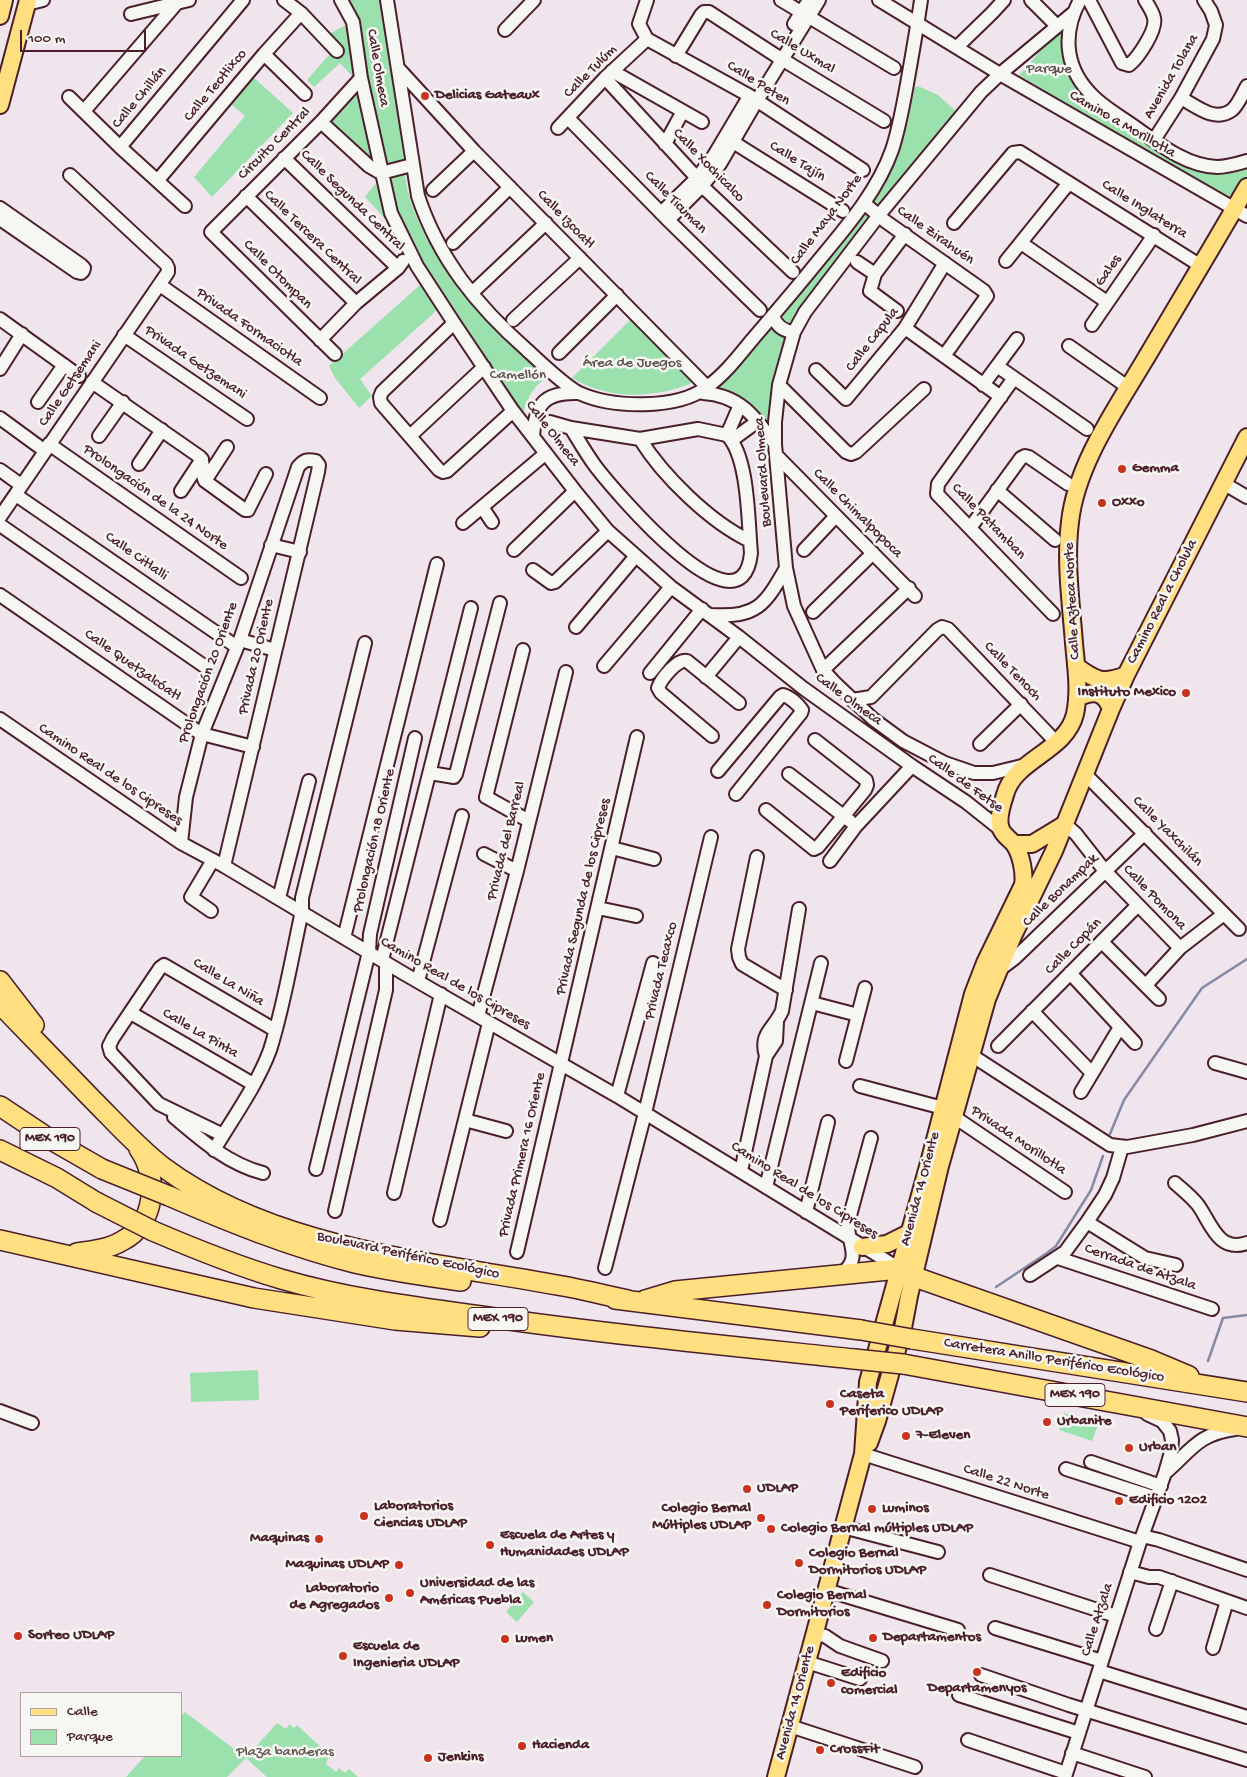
<!DOCTYPE html>
<meta charset="utf-8">
<style>
body{margin:0}
#map{position:relative;width:1247px;height:1777px;overflow:hidden;background:#f0e4ed;font-family:"Gochi Hand",sans-serif}
canvas{display:block}
.legend{position:absolute;left:20px;top:1692px;width:162px;height:65px;box-sizing:border-box;background:#f6f6f2;border:1px solid #b1a0a2;margin:0;padding:6px 9px;list-style:none;font-size:15px;color:#4a1f2b}
.legend li{display:flex;align-items:center;gap:10px;height:25px}
.legend b{width:25px;border:1px solid #b1a0a2}
.scale{position:absolute;left:20px;top:30px;width:126px;height:22px;box-sizing:border-box;border:2px solid #4a1f2b;border-top:0;padding-left:6px;font-size:15px;line-height:18px;white-space:nowrap;color:#4a1f2b;-webkit-text-stroke:4px #f6f6f2;paint-order:stroke}
</style>
<div id="map">
<canvas width="1247" height="1777"></canvas>
<ul class="legend">
<li><b style="height:6px;background:#ffdf80"></b>Calle</li>
<li><b style="height:14px;background:#9be1ae"></b>Parque</li>
</ul>
<div class="scale">100 m</div>
</div>
<script>
const context = document.querySelector('canvas').getContext('2d');
context.lineJoin = 'round';
function paint(path, color) {
  context.fillStyle = color;
  context.fill(path, 'evenodd');
}
function stroke(path, color, width, dash) {
  context.strokeStyle = color;
  context.lineWidth = width;
  context.lineCap = dash ? 'butt' : 'round';
  context.setLineDash(dash || []);
  context.stroke(path);
}
function label(font, color, halo, rows, align = 'center') {
  context.font = font + ' "Gochi Hand",sans-serif';
  context.lineWidth = 5;
  context.setLineDash([]);
  context.textBaseline = 'middle';
  context.strokeStyle = halo;
  context.fillStyle = color;
  for (const [text, x, y, turn = 0] of rows) {
    context.save();
    context.translate(x, y);
    context.rotate((+turn || 0) * Math.PI / 180);
    context.textAlign = isNaN(turn) ? turn : align;
    if (halo) context.strokeText(text, 0, 0);
    context.fillText(text, 0, 0);
    context.restore();
  }
}
const green = new Path2D(`
 M348,0H381L404,159V164L387,169C381,150 375,132 372,113C366,80 366,27 348,0Z
 M348,24L355,75L353,77L340,63L314,87L307,80L333,50L323,37Z
 M1061,28L1064,29V51L1069,76L1087,100L1113,119L1201,168L1247,163V177L1232,202L1107,129L1019,75Z
 M252,76L293,113L212,197L194,177L245,116L230,103Z
 M918,86L938,95L957,112L876,208L870,205L894,161L907,123L914,88Z
 M356,90L358,91L372,160L329,119Z
 M402,170C407,177 406,185 408,192C413,210 421,229 431,245C461,297 506,335 549,376L537,385L530,395L522,415L433,286L391,208L384,175Z
 M375,184L380,191L390,224L365,197Z
 M865,207L872,211L836,259L792,328H787L779,316Z
 M420,285L437,308L435,312L360,379L372,396L359,408L335,378L329,366Z
 M632,318L694,382C655,399 609,400 572,378Z
 M772,324L788,335L770,431C751,403 746,399 713,389Z
 M258,1370L259,1400L191,1402L190,1373Z
 M1064,1413L1098,1425L1092,1441L1059,1430Z
 M523,1592L534,1602L517,1622L506,1612Z
 M185,1712L246,1758L277,1723L286,1729L289,1724L294,1728L297,1725L325,1751L329,1757L326,1764L336,1772L339,1768L345,1773L349,1769L358,1777H267L246,1758L227,1777H126L145,1756H181V1716Z`);
const stream = new Path2D(`
 M1110,1134L1124,1100L1202,988L1247,959
 M996,1287L1047,1253L1056,1246L1091,1190L1103,1156
 M1208,1361L1223,1318L1247,1315`);
const minor = new Path2D(`
 M284,0L301,13L337,51
 M341,0L353,22L361,78L391,213L417,266L454,323L513,411L575,491L608,531L671,587L739,637L803,688L912,766L966,802L1000,829
 M387,0L418,196C439,259 477,306 527,350C540,362 565,386 579,393C612,408 677,410 707,387C724,375 738,357 751,341C769,320 788,298 806,276C837,237 875,198 892,150C899,129 903,106 907,84C912,56 917,28 921,0
 M647,0L639,24L647,39L750,96L863,170
 M781,0L894,68
 M879,0L1000,74L1247,216
 M1031,0L1057,26
 M1080,0C1063,31 1064,65 1089,92C1102,107 1120,116 1135,127C1159,144 1186,166 1217,167C1227,167 1237,164 1247,161
 M1089,0L1122,63L1129,65C1138,58 1157,30 1154,18C1153,12 1148,5 1145,0
 M27,4L43,0
 M131,14L189,0
 M794,24L809,0
 M505,30L534,0
 M957,47L992,13L1004,0
 M264,54L305,94
 M676,56L701,15L704,12H709L775,55L884,121
 M398,68L474,151L707,387L711,394
 M612,71L702,122
 M605,78L697,178L702,186L793,272
 M69,97L120,147L185,206
 M1181,98C1196,106 1215,123 1232,110C1238,105 1243,93 1247,86
 M84,111L176,4
 M568,118L668,220L760,310
 M321,122L369,166L381,173L412,165
 M558,128L605,78L647,39
 M1154,140L1181,98L1213,39L1216,25L1211,11L1204,0
 M733,142L843,211
 M665,144L683,111
 M120,147L243,0
 M284,158L398,268
 M158,180L264,54L301,13
 M433,190L474,151
 M246,196L356,303
 M864,203L885,221L984,291L987,296L944,356
 M0,208L81,265L84,268L83,271L81,273L77,272L0,219
 M661,213L697,178L713,157L747,100
 M668,220L702,186L720,164L756,102L819,0
 M954,223L1013,153L1020,152L1201,266
 M453,243L510,187
 M1021,243L1107,302
 M1006,261L1064,189L1069,184
 M857,262L875,274
 M160,285L320,398
 M476,289L546,223
 M897,311L870,291L875,274L905,234
 M773,315C776,326 783,331 794,332
 M0,319L79,376
 M513,320L580,258
 M454,323L382,392L380,397L381,403L439,470L443,472L447,471L513,411
 M1092,325L1154,235
 M905,328L1001,397
 M124,335L247,419
 M320,340L356,303L398,268L403,261
 M1069,346L1129,388
 M559,353L617,295
 M335,354L211,232L321,122L361,78
 M997,366L1087,429
 M0,369L22,334
 M816,370L846,399L905,328L945,263
 M1014,378L938,484L937,494L1053,614
 M92,382L200,457C206,465 200,473 205,481L245,510H248L266,474
 M779,385L846,452L851,454L856,452L924,389
 M983,385L1017,339
 M703,393C740,395 755,417 775,444
 M38,402L64,365
 M0,418L45,451
 M550,422L571,428L640,439L698,429L727,435
 M571,428C579,441 587,455 596,467C613,489 742,643 751,553C748,523 749,457 727,435
 M727,435L740,405
 M99,436L123,402
 M410,436L484,367
 M533,437C535,404 544,392 578,393
 M640,439C663,476 710,522 750,541
 M732,440L758,421
 M49,444L241,578
 M776,455L915,596
 M139,464L162,430
 M0,470L21,485
 M205,481L227,447
 M1223,483L1247,497
 M997,490L1055,540
 M181,491L202,459
 M16,495L237,647
 M482,507L492,522
 M0,517L168,272V268L166,264L70,175
 M463,523L545,454
 M0,525L207,668
 M970,528L1021,458L1025,456L1029,457L1068,484
 M271,545L300,552
 M514,550L575,491
 M804,550L836,516
 M533,570L551,583L555,582L608,531
 M0,595L197,731L202,734L253,747
 M813,612L873,553
 M711,615C757,618 765,605 786,568
 M576,627L635,557
 M240,640L275,650
 M523,650L486,797L529,821
 M604,666L671,587
 M823,670L909,588
 M650,673L702,609
 M706,677L739,637
 M852,700L871,697L937,630L942,627L948,629L1057,743
 M0,719L181,843L224,866L403,973L617,1096L900,1269
 M712,736L661,693L658,688C661,679 678,658 687,661L739,703
 M980,744L1021,704
 M1026,765L993,773H974L945,763L903,741L873,719L834,682L823,670L794,606L786,568L775,444V422L779,385L794,332L805,312L879,215L981,92L1000,74L1072,14
 M718,771L780,697L783,695C790,697 798,704 802,710L801,713L736,794
 M430,773L454,777L456,774L500,603
 M789,774L850,821
 M1085,774L1239,929
 M766,810L814,849L818,847L865,790L867,785L866,780L815,740
 M1065,824L1076,834L1105,871L1180,948
 M181,843L186,797L202,734L240,640L298,467C304,460 307,459 316,461L319,465L318,472L224,866
 M612,848L654,859
 M484,854L517,871
 M757,857L738,949L739,957L742,964L786,990
 M830,861L856,826L912,766
 M279,898L309,781
 M598,908L636,916
 M211,911L191,897L213,860
 M344,938L437,564
 M1102,942L1159,999
 M382,960L471,608
 M999,970L1015,958L1145,833
 M1070,973L1135,1043
 M418,981L462,816
 M1146,985L1180,948L1224,914
 M812,1003L858,1015
 M1032,1011L1092,1073
 M131,1013L253,1084
 M478,1016L517,871L566,672
 M998,1046L1138,905
 M965,1051L1110,1145L1127,1147L1193,1135L1247,1121
 M766,1056C759,1033 774,1029 782,1011L799,909
 M846,1061L865,988
 M1215,1063L1247,1072
 M860,1086L943,1108
 M1081,1092L1120,1027
 M617,1096L653,963
 M953,1116L1065,1192
 M174,1117C201,1140 228,1164 263,1173
 M465,1120L506,1131
 M223,1135L159,1104L111,1053L109,1046L113,1038L160,968L164,965L275,1030
 M214,1150C233,1118 257,1085 270,1050C284,1006 292,956 302,911V898L365,643
 M316,1169L369,952L370,934L415,738
 M741,1171L766,1056L776,1041L777,1022
 M1175,1183C1183,1190 1192,1197 1198,1205C1211,1223 1218,1253 1247,1243
 M766,1187L821,963
 M394,1193L441,994
 M335,1211L386,990V963
 M806,1212L828,1122
 M440,1220L489,1023
 M1087,1222L1145,1258L1176,1265
 M517,1252L637,737
 M1058,1258L1212,1309
 M605,1268L645,1113L711,837
 M841,1274C863,1258 847,1244 848,1223L871,1138
 M1030,1275L1065,1252L1087,1222L1105,1195L1113,1178L1122,1147
 M0,1411L32,1423
 M863,1454L1140,1542
 M1091,1462L1161,1486
 M1066,1469L1156,1498
 M1165,1473C1191,1451 1197,1434 1235,1429
 M843,1527L938,1552
 M1142,1536L1159,1540L1247,1570
 M1130,1572L1149,1577H1159L1247,1608
 M990,1575L1116,1616
 M826,1590L958,1630
 M995,1628L1102,1661
 M1156,1629L1172,1581
 M814,1634L825,1636L840,1646L882,1661
 M1213,1648L1227,1601
 M807,1662L860,1679
 M1099,1671L1247,1717
 M981,1675L1069,1705L1247,1760
 M959,1695L1079,1733
 M790,1726L915,1767
 M968,1740L1066,1773
 M1072,1753L1145,1777
 M1065,1777L1140,1542L1165,1473L1171,1452L1172,1440L1170,1431L1162,1421L1147,1414`);
const major = new Path2D(`
 M0,16L4,0
 M0,105L28,0
 M1076,666C1096,681 1103,684 1126,675
 M1077,698C1094,690 1104,691 1111,709
 M1014,844H1032L1065,824
 M862,1247L887,1244L909,1233
 M869,1443L877,1421L903,1328L909,1296L940,1166L987,999L1013,936L1054,851L1111,709L1126,675L1247,437
 M776,1777L863,1454L868,1382L929,1163L973,994L985,963L1023,885C1025,873 1021,854 1014,844C1010,839 1003,835 1001,829C997,820 1002,804 1005,795C1014,759 1066,752 1075,714C1080,691 1076,666 1074,643C1071,603 1065,562 1070,522C1076,466 1115,410 1143,363C1178,304 1213,246 1247,187`);
const highway = new Path2D(`
 M0,981L34,1025
 M0,1004C31,1036 61,1067 92,1099C115,1122 137,1147 163,1167C273,1249 426,1261 557,1285C581,1289 604,1295 628,1300
 M0,1106L48,1138L102,1169
 M0,1150L57,1178L96,1202
 M169,1196C229,1222 291,1247 355,1263C390,1271 425,1276 461,1281
 M153,1231C195,1249 237,1266 281,1279C345,1298 415,1307 481,1316C605,1334 730,1346 854,1359
 M0,1240L254,1298L395,1320L480,1327
 M77,1253C92,1251 109,1249 122,1241C156,1224 159,1177 139,1149
 M915,1277L1151,1360L1189,1376
 M615,1299L861,1330
 M645,1300L675,1291L899,1269
 M912,1339L1247,1392
 M903,1364L1247,1427`);
const highwayBridge = new Path2D(`
 M102,1169L169,1196
 M96,1202L153,1231
 M861,1330L912,1339
 M854,1359L903,1364`);
const markers = [
 [425,96,5,"#c8321e"],
 [1122,469,5,"#c8321e"],
 [1102,503,5,"#c8321e"],
 [1186,693,5,"#c8321e"],
 [830,1404,5,"#c8321e"],
 [1047,1422,5,"#c8321e"],
 [906,1436,5,"#c8321e"],
 [1129,1448,5,"#c8321e"],
 [747,1489,5,"#c8321e"],
 [1119,1501,5,"#c8321e"],
 [872,1509,5,"#c8321e"],
 [364,1516,5,"#c8321e"],
 [761,1518,5,"#c8321e"],
 [771,1529,5,"#c8321e"],
 [319,1539,5,"#c8321e"],
 [490,1545,5,"#c8321e"],
 [799,1563,5,"#c8321e"],
 [399,1565,5,"#c8321e"],
 [410,1593,5,"#c8321e"],
 [389,1598,5,"#c8321e"],
 [767,1605,5,"#c8321e"],
 [18,1636,5,"#c8321e"],
 [873,1638,5,"#c8321e"],
 [505,1639,5,"#c8321e"],
 [343,1656,5,"#c8321e"],
 [977,1672,5,"#c8321e"],
 [831,1683,5,"#c8321e"],
 [522,1746,5,"#c8321e"],
 [820,1750,5,"#c8321e"],
 [428,1758,5,"#c8321e"]
];
const shields = [
 [50,1139,60],
 [498,1319,60],
 [1075,1395,60]
];
const shieldNames = [
 ["MEX 190",50,1139],
 ["MEX 190",498,1319],
 ["MEX 190",1075,1395]
];
const streetNames = [
 ["Calle Uxmal",802,52,31],
 ["Calle Olmeca",377,68,80],
 ["Calle Tulúm",591,72,-45],
 ["Avenida Tolana",1172,77,-60],
 ["Calle Peten",758,84,32],
 ["Calle Teotlixco",216,86,-50],
 ["Calle Chillán",140,98,-50],
 ["Camino a Morillotla",1122,125,30],
 ["Circuito Central",275,144,-45],
 ["Calle Tajín",797,162,32],
 ["Calle Xochicalco",708,166,46],
 ["Calle Segunda Central",352,201,44],
 ["Calle Ticuman",675,203,45],
 ["Calle Inglaterra",1144,210,32],
 ["Calle Izcoatl",565,220,46],
 ["Calle Maya Norte",827,220,-53],
 ["Calle Zirahuén",935,236,35],
 ["Calle Tercera Central",312,238,44],
 ["Gales",1109,271,-55],
 ["Calle Otompan",277,275,45],
 ["Privada Formaciotla",249,328,35],
 ["Calle Capula",873,340,-52],
 ["Privada Getzemani",195,363,34],
 ["Calle Getsemani",71,384,-56],
 ["Calle Olmeca",552,434,52],
 ["Boulevard Olmeca",764,472,-94],
 ["Prolongación de la 24 Norte",155,498,35],
 ["Calle Chimalpopoca",857,514,45],
 ["Calle Patamban",988,522,46],
 ["Calle Citlalli",136,557,35],
 ["Calle Azteca Norte",1073,601,-93],
 ["Camino Real a Cholula",1163,602,-63],
 ["Privada 20 Oriente",257,657,-77],
 ["Calle Quetzalcóatl",132,666,35],
 ["Calle Tenoch",1012,672,46],
 ["Prolongación 20 Oriente",209,673,-70],
 ["Calle Olmeca",848,700,36],
 ["Camino Real de los Cipreses",110,775,34],
 ["Calle de Fetse",965,784,36],
 ["Calle Yaxchilán",1167,832,45],
 ["Prolongación 18 Oriente",375,841,-77],
 ["Privada del Barreal",507,841,-76],
 ["Calle Bonampak",1061,891,-44],
 ["Privada Segunda de los Cipreses",584,897,-77],
 ["Calle Pomona",1154,898,46],
 ["Calle Copán",1074,947,-45],
 ["Privada Tecaxco",662,971,-76],
 ["Calle La Niña",228,983,31],
 ["Camino Real de los Cipreses",455,984,30],
 ["Calle La Pinta",200,1034,30],
 ["Privada Morillotla",1018,1141,34],
 ["Privada Primera 16 Oriente",523,1155,-77],
 ["Avenida 14 Oriente",921,1189,-75],
 ["Camino Real de los Cipreses",804,1191,32],
 ["Boulevard Periférico Ecológico",408,1256,12],
 ["Cerrada de Atzala",1140,1268,19],
 ["Carretera Anillo Periférico Ecológico",1054,1361,9],
 ["Calle 22 Norte",1006,1483,18],
 ["Calle Atzala",1098,1620,-72],
 ["Avenida 14 Oriente",796,1703,-75]
];
const parkNames = [
 ["Parque",1049,70],
 ["Área de Juegos",632,364],
 ["Camellón",518,376],
 ["Plaza banderas",285,1753]
];
const poiNames = [
 ["Delicias Gateaux",435,96],
 ["Gemma",1132,469],
 ["Oxxo",1112,503],
 ["Instituto Mexico",1176,693,"right"],
 ["Caseta",840,1395],
 ["Periferico UDLAP",840,1412],
 ["Urbanite",1057,1422],
 ["7-Eleven",916,1436],
 ["Urban",1139,1448],
 ["UDLAP",757,1489],
 ["Edificio 1202",1129,1501],
 ["Laboratorios",374,1507],
 ["Ciencias UDLAP",374,1524],
 ["Colegio Bernal",751,1509,"right"],
 ["Múltiples UDLAP",751,1526,"right"],
 ["Luminos",882,1509],
 ["Colegio Bernal múltiples UDLAP",781,1529],
 ["Escuela de Artes y",500,1536],
 ["Humanidades UDLAP",500,1553],
 ["Maquinas",309,1539,"right"],
 ["Colegio Bernal",809,1554],
 ["Dormitorios UDLAP",809,1571],
 ["Maquinas UDLAP",389,1565,"right"],
 ["Universidad de las",420,1584],
 ["Américas Puebla",420,1601],
 ["Laboratorio",379,1589,"right"],
 ["de Agregados",379,1606,"right"],
 ["Colegio Bernal",777,1596],
 ["Dormitorios",777,1613],
 ["Sorteo UDLAP",28,1636],
 ["Departamentos",883,1638],
 ["Lumen",515,1639],
 ["Escuela de",353,1647],
 ["Ingenieria UDLAP",353,1664],
 ["Edificio",841,1674],
 ["comercial",841,1691],
 ["Departamenyos",977,1689,"center"],
 ["Hacienda",532,1746],
 ["CrossFit",830,1750],
 ["Jenkins",438,1758]
];
paint(green, '#9be1ae');
stroke(stream, '#858aa5', 2.5);
stroke(minor, '#4a1f2b', 16);
stroke(major, '#4a1f2b', 20);
stroke(highway, '#4a1f2b', 22);
stroke(minor, '#f6f6f2', 12);
stroke(major, '#ffdf80', 16);
stroke(highway, '#ffdf80', 19);
stroke(highwayBridge, '#4a1f2b', 22, []);
stroke(highwayBridge, '#ffdf80', 19);
for (const [x, y, r, color] of markers) {
  const dot = new Path2D();
  dot.arc(x, y, r, 0, 2 * Math.PI);
  context.fillStyle = color;
  context.fill(dot);
  stroke(dot, '#f6f6f2', 2);
}
for (const [x, y, w] of shields) {
  const box = new Path2D();
  box.roundRect(x - w / 2, y - 11.5, w, 23, 4);
  context.fillStyle = '#f6f6f2';
  context.fill(box);
  stroke(box, '#4a1f2b', 1);
}
label('bold 14px', '#4a1f2b', null, shieldNames);
label('15px', '#4a1f2b', '#f6f6f2', streetNames);
label('15px', '#5e504c', '#f6f6f2', parkNames);
label('bold 15px', '#4a1f2b', '#f6f6f2', poiNames, 'left');
</script>
